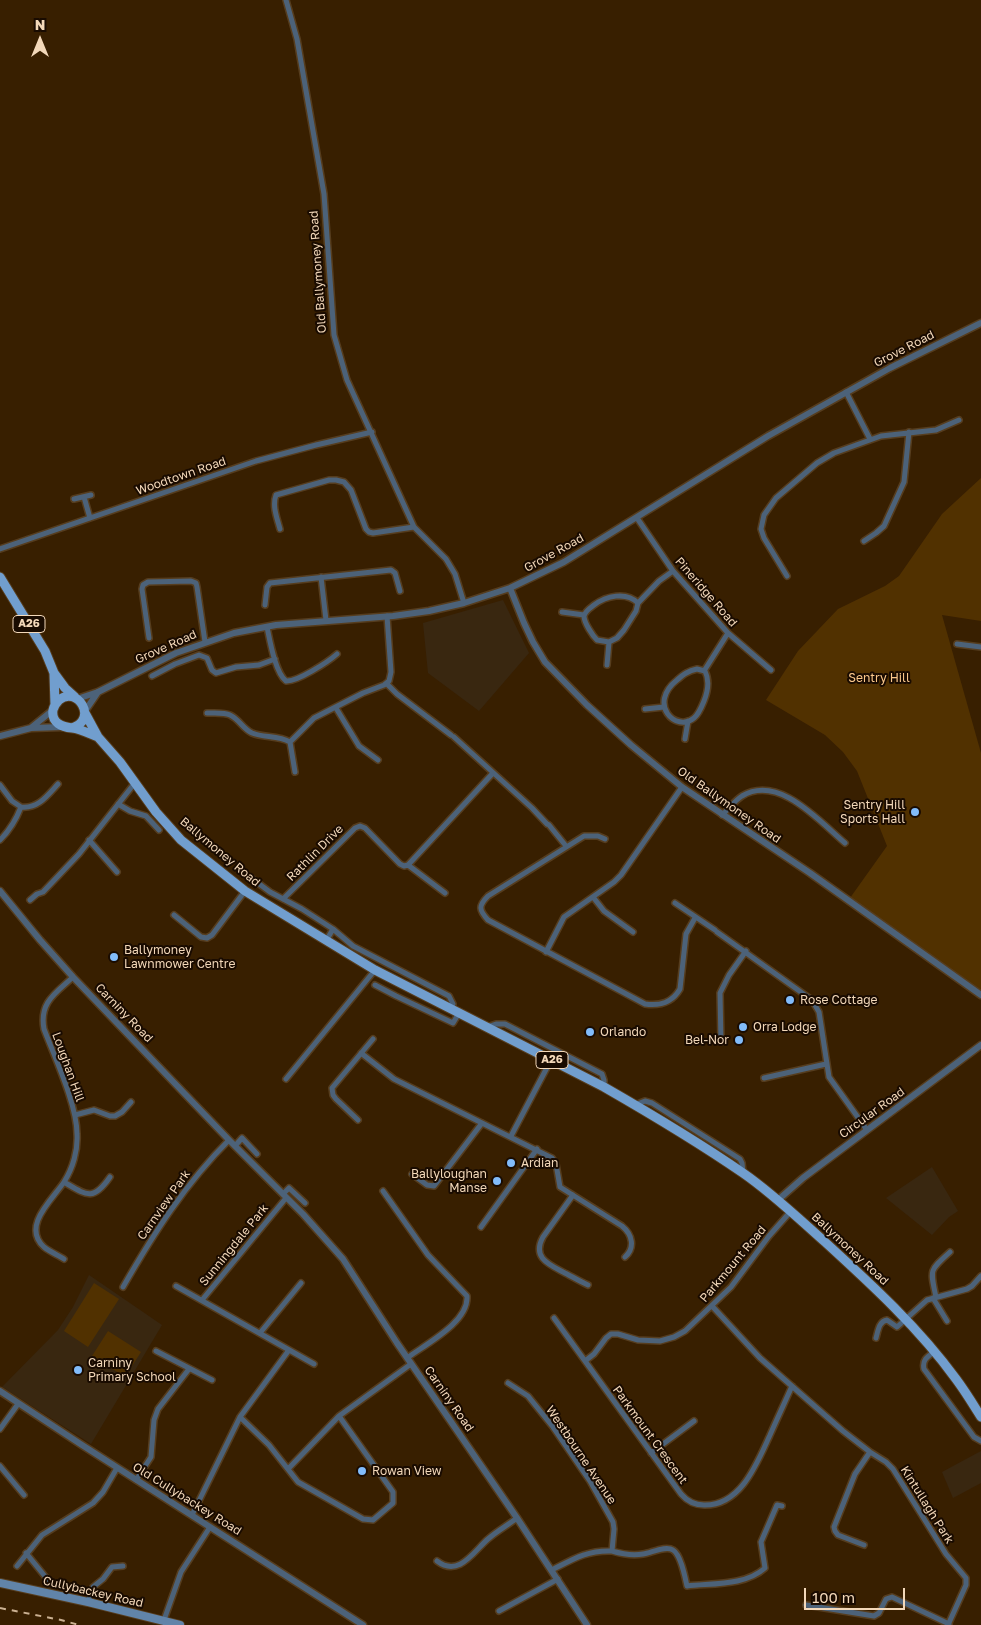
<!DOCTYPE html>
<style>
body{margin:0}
#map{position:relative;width:981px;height:1625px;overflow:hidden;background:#381f00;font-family:"Golos Text",sans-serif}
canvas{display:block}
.north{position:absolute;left:15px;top:15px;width:50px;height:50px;-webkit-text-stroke:4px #190b00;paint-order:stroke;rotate:0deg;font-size:14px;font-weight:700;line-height:20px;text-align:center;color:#f3d8b9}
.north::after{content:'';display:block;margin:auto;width:18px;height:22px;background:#f3d8b9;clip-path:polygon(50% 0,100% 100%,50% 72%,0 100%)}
.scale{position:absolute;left:804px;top:1588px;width:101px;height:22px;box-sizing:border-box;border:2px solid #f3d8b9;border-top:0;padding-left:6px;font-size:15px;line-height:18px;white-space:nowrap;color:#f3d8b9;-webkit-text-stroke:4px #190b00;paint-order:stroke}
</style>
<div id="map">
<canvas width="981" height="1625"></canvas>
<div class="north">N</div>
<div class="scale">100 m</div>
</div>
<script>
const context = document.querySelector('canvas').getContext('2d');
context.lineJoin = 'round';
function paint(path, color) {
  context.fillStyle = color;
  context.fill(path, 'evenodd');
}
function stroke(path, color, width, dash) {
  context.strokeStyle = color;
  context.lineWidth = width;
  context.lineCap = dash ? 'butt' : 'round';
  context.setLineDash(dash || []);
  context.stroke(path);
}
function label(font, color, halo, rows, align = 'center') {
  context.font = font + ' "Golos Text",sans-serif';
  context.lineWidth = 4;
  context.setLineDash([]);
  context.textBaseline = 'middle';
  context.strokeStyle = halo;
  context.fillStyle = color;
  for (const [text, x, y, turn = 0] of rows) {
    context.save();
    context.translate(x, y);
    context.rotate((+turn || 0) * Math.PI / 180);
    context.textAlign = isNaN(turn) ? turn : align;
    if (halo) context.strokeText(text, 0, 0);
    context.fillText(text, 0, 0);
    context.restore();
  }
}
const built = new Path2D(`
 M503,600L529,653L479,711L428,673L423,623Z
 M932,1167L958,1211L949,1217L932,1235L886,1198Z
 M89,1275L162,1325L91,1444L2,1387L58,1330L73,1307Z
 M981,1451V1483L953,1498L942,1472Z`);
const green = new Path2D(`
 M981,478V621L942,615L981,753V994L850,898L887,846L857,771L843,752L825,735L766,700L798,651L838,609L885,586L899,576L942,514Z
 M94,1283L119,1299L88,1347L64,1331Z
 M108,1331L141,1352L125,1377L92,1356Z`);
const minor = new Path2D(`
 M286,0L297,39L324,194L334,335L347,380L414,527L446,559L455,574L464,603
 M846,392L870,439
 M84,497L90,518
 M74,499L91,495
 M637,518L673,571L728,633L771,670
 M280,529C277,518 272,506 276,495L329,480H336L344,482L351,490L366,529L369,532L373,533L414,527
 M864,541L876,533L884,526L904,482L909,432
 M0,549L256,461L316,445L372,432
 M787,576L764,538L761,529L764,515L776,498L817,463L834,453L881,436L936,430L959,420
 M321,577L326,620
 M638,603C626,591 606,596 594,605C590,608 585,611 584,616C584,623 593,636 597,640L609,642L617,638L624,630L636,611L638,603L659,581L673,571
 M265,605L267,587L270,583L391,570L395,573L400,591
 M562,612L584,615
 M267,627C270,641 275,672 286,681C297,682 328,662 337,654
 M149,638L142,589L143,585L148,582L191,581L196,583L197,587L205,642
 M957,644L981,647
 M607,665L609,642
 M697,669L705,671C710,681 708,691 704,701C702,706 699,714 694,718C676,733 647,704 677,680C684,674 688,671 697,669Z
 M704,671L728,633
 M152,676L175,664L199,655L207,658L212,670L216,673L236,667L259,665L275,659
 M387,684L397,694L451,735
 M336,708L359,746L378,760
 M645,709L664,707
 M207,713C214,713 224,712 230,715C239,719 243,729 252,733C264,738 278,735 290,742
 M454,737L532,808L547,824
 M685,739L688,721
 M295,772L290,742L314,718L363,693L384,685L389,681L391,672L387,616
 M0,785L12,801L21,807
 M118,804L130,811L146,816L159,830
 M722,815C729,809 734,801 742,796C779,774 819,821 845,843
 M549,825L566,846
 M605,839L598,836H584L488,896C478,906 479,910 488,920L645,1004C660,1006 672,1003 680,989L686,934L695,918
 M0,840C10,830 16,820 21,807C38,809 47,796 58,784
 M89,840L117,872
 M408,865L493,773
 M250,877L270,892L302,909L333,929L353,946L449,996L453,1004L451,1009
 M593,897L604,911L633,932
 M283,899L355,828L360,826L365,828L400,864L404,866L408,865L445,893
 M30,900L37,894L43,892L79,854L134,784
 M675,903L715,930
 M174,915L201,937L207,938L212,935L245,891
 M717,932L812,1000L819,1012L829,1077L867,1130
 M326,941L333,929
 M546,952L564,917L614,882L621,875L682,787
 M375,985L396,996L453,1023L459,1013
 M487,1027L496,1024H505L602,1074L604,1080V1087
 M721,1042L720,993L729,975L746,951
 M361,1053L394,1079L552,1158L556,1164L560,1187L622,1226C633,1235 635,1248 625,1257
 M764,1078L826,1064
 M286,1079L375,970
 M635,1105L645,1101L652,1103L740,1159L742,1163L743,1172
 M75,1115L94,1110L110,1116H115L122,1112L131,1102
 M358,1120L336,1099L333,1095L332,1088L373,1039
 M511,1136L551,1060
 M235,1146L242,1138L257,1154
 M412,1174L427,1185L434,1186L482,1123
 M64,1182C86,1195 93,1202 110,1177
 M383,1191L428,1255L467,1296C469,1322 426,1344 407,1358
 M283,1194L289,1188L305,1203
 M573,1195L543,1237C532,1257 548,1264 563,1272C571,1276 579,1281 588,1285
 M481,1227L537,1149
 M64,1259C58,1255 50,1252 44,1247C21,1226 53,1199 64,1182C73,1168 78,1150 77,1134C77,1105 55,1058 44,1029C39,1002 56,993 73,977
 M176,1286L314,1364
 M123,1287C154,1233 185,1184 229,1140
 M936,1297C930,1269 929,1271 950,1252
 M933,1298L947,1321
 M202,1300L286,1198
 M712,1306L760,1358L843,1431L870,1452L886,1462L893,1469L946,1554L966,1578V1585L948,1625
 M554,1318L681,1494C687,1501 694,1505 704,1505C741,1506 757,1463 770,1435C777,1419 785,1402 792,1386
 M260,1333L301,1283
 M876,1338C878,1331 879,1321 887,1320L897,1327L927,1300L967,1289L972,1286L981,1276
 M156,1351L212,1380
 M934,1352C927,1357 922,1360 924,1369L974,1437L981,1441
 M585,1361L594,1354L606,1338L611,1334H618L638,1340L660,1341L674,1337L685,1331L731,1287L769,1236L791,1211
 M508,1383L528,1396L553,1427L590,1481L613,1522L614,1529L612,1551C587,1550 573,1559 552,1570
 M240,1417L269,1445L298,1482L363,1519L373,1520L393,1503V1492L339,1416
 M0,1429L18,1404
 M651,1453L694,1421
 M0,1466L24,1495
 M288,1469L339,1416L411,1364
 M136,1480L151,1457L154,1420L158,1409L189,1369
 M192,1515L240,1417L289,1350
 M864,1545L838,1535L835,1531L834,1527L855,1474L870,1452
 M612,1551C622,1554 632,1556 643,1554C651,1553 666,1545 673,1550C681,1555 685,1577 687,1586C712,1583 745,1586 765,1568L761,1542L777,1505L782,1506
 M26,1553L48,1580
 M437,1561C459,1578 474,1551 488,1539C497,1531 508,1525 517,1518
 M17,1566L42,1535L93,1503L103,1492L117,1468
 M88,1602L93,1587L103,1579L112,1567L123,1566
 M806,1605L874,1616L879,1613L886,1599L892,1597L949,1624
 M499,1611L558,1579
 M164,1620L181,1572L210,1527`);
const tertiary = new Path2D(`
 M510,588L524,623L533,642L545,662L587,705L631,745L682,787L810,873L981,995
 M77,699L98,692L176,653L234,633L276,625L393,616L429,611L464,603L510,588L564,562L768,436L890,368L981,323
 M85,711L98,692
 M32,727L53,710
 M0,736L31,728L62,727
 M0,891L40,940L73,977L229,1140L303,1214L343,1259L397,1343L517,1518L587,1625
 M778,1200L803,1178L981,1045
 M0,1391L82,1445L363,1625`);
const secondary = new Path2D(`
 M0,1583L88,1602L180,1625`);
const primary = new Path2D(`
 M0,577L45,651L54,673L65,688L75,697
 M54,674L55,705
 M85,713L98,737L120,762L156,812L181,840L245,891L375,970L604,1087C651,1114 698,1142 743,1173C772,1193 798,1218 825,1242C871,1284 919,1328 956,1379C965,1391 973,1404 981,1417
 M72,728C99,719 77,685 59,700C56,703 54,706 53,710C51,723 62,727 72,728C81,729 90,734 98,737`);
const rail = new Path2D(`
 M0,1608L61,1620L79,1625`);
const markers = [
 [915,812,5,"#82bcfa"],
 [114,957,5,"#82bcfa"],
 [790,1000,5,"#82bcfa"],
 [743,1027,5,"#82bcfa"],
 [590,1032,5,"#82bcfa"],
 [739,1040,5,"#82bcfa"],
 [511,1163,5,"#82bcfa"],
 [497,1181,5,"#82bcfa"],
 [78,1370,5,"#82bcfa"],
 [362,1471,5,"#82bcfa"]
];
const shields = [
 [29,624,32],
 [552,1060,32]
];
const shieldNames = [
 ["A26",29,624],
 ["A26",552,1060]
];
const streetNames = [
 ["Old Ballymoney Road",318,272,-94],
 ["Grove Road",904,349,-27],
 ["Woodtown Road",181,476,-19],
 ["Grove Road",554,553,-29],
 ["Pineridge Road",706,592,49],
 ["Grove Road",166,647,-24],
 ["Old Ballymoney Road",729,805,35],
 ["Ballymoney Road",220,852,40],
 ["Rathlin Drive",315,853,-45],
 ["Carniny Road",124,1013,46],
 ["Loughan Hill",68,1067,70],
 ["Circular Road",872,1113,-36],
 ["Carnview Park",164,1205,-55],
 ["Sunningdale Park",234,1245,-51],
 ["Ballymoney Road",850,1249,43],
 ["Parkmount Road",733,1264,-50],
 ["Carniny Road",449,1399,55],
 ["Parkmount Crescent",650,1435,54],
 ["Westbourne Avenue",581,1455,56],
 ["Old Cullybackey Road",187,1499,32],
 ["Kintullagh Park",927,1505,58],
 ["Cullybackey Road",93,1592,13]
];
const parkNames = [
 ["Sentry Hill",879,678]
];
const poiNames = [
 ["Sentry Hill",905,805,"right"],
 ["Sports Hall",905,819,"right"],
 ["Ballymoney",124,950],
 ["Lawnmower Centre",124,964],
 ["Rose Cottage",800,1000],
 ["Orra Lodge",753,1027],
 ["Orlando",600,1032],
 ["Bel-Nor",729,1040,"right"],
 ["Ardian",521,1163],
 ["Ballyloughan",487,1174,"right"],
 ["Manse",487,1188,"right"],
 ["Carniny",88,1363],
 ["Primary School",88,1377],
 ["Rowan View",372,1471]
];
paint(built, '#392710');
paint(green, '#513100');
stroke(minor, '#563d1e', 8);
stroke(tertiary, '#563d1e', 9);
stroke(secondary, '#563d1e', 10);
stroke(primary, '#563d1e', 11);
stroke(minor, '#4c6279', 5);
stroke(tertiary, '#4c6279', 6);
stroke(secondary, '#6184a9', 8);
stroke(primary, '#719ece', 9);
stroke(rail, '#cbb192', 2, [6, 6]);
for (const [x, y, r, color] of markers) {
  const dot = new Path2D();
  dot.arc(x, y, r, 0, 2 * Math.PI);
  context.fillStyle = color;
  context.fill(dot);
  stroke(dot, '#190b00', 2);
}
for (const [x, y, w] of shields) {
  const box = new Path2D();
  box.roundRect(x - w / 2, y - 8.5, w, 17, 4);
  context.fillStyle = '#190b00';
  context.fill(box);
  stroke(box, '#f3d8b9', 1);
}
label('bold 11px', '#f3d8b9', null, shieldNames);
label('12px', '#f3d8b9', '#190b00', streetNames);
label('12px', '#fbc88b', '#190b00', parkNames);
label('12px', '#f3d8b9', '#190b00', poiNames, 'left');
</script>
